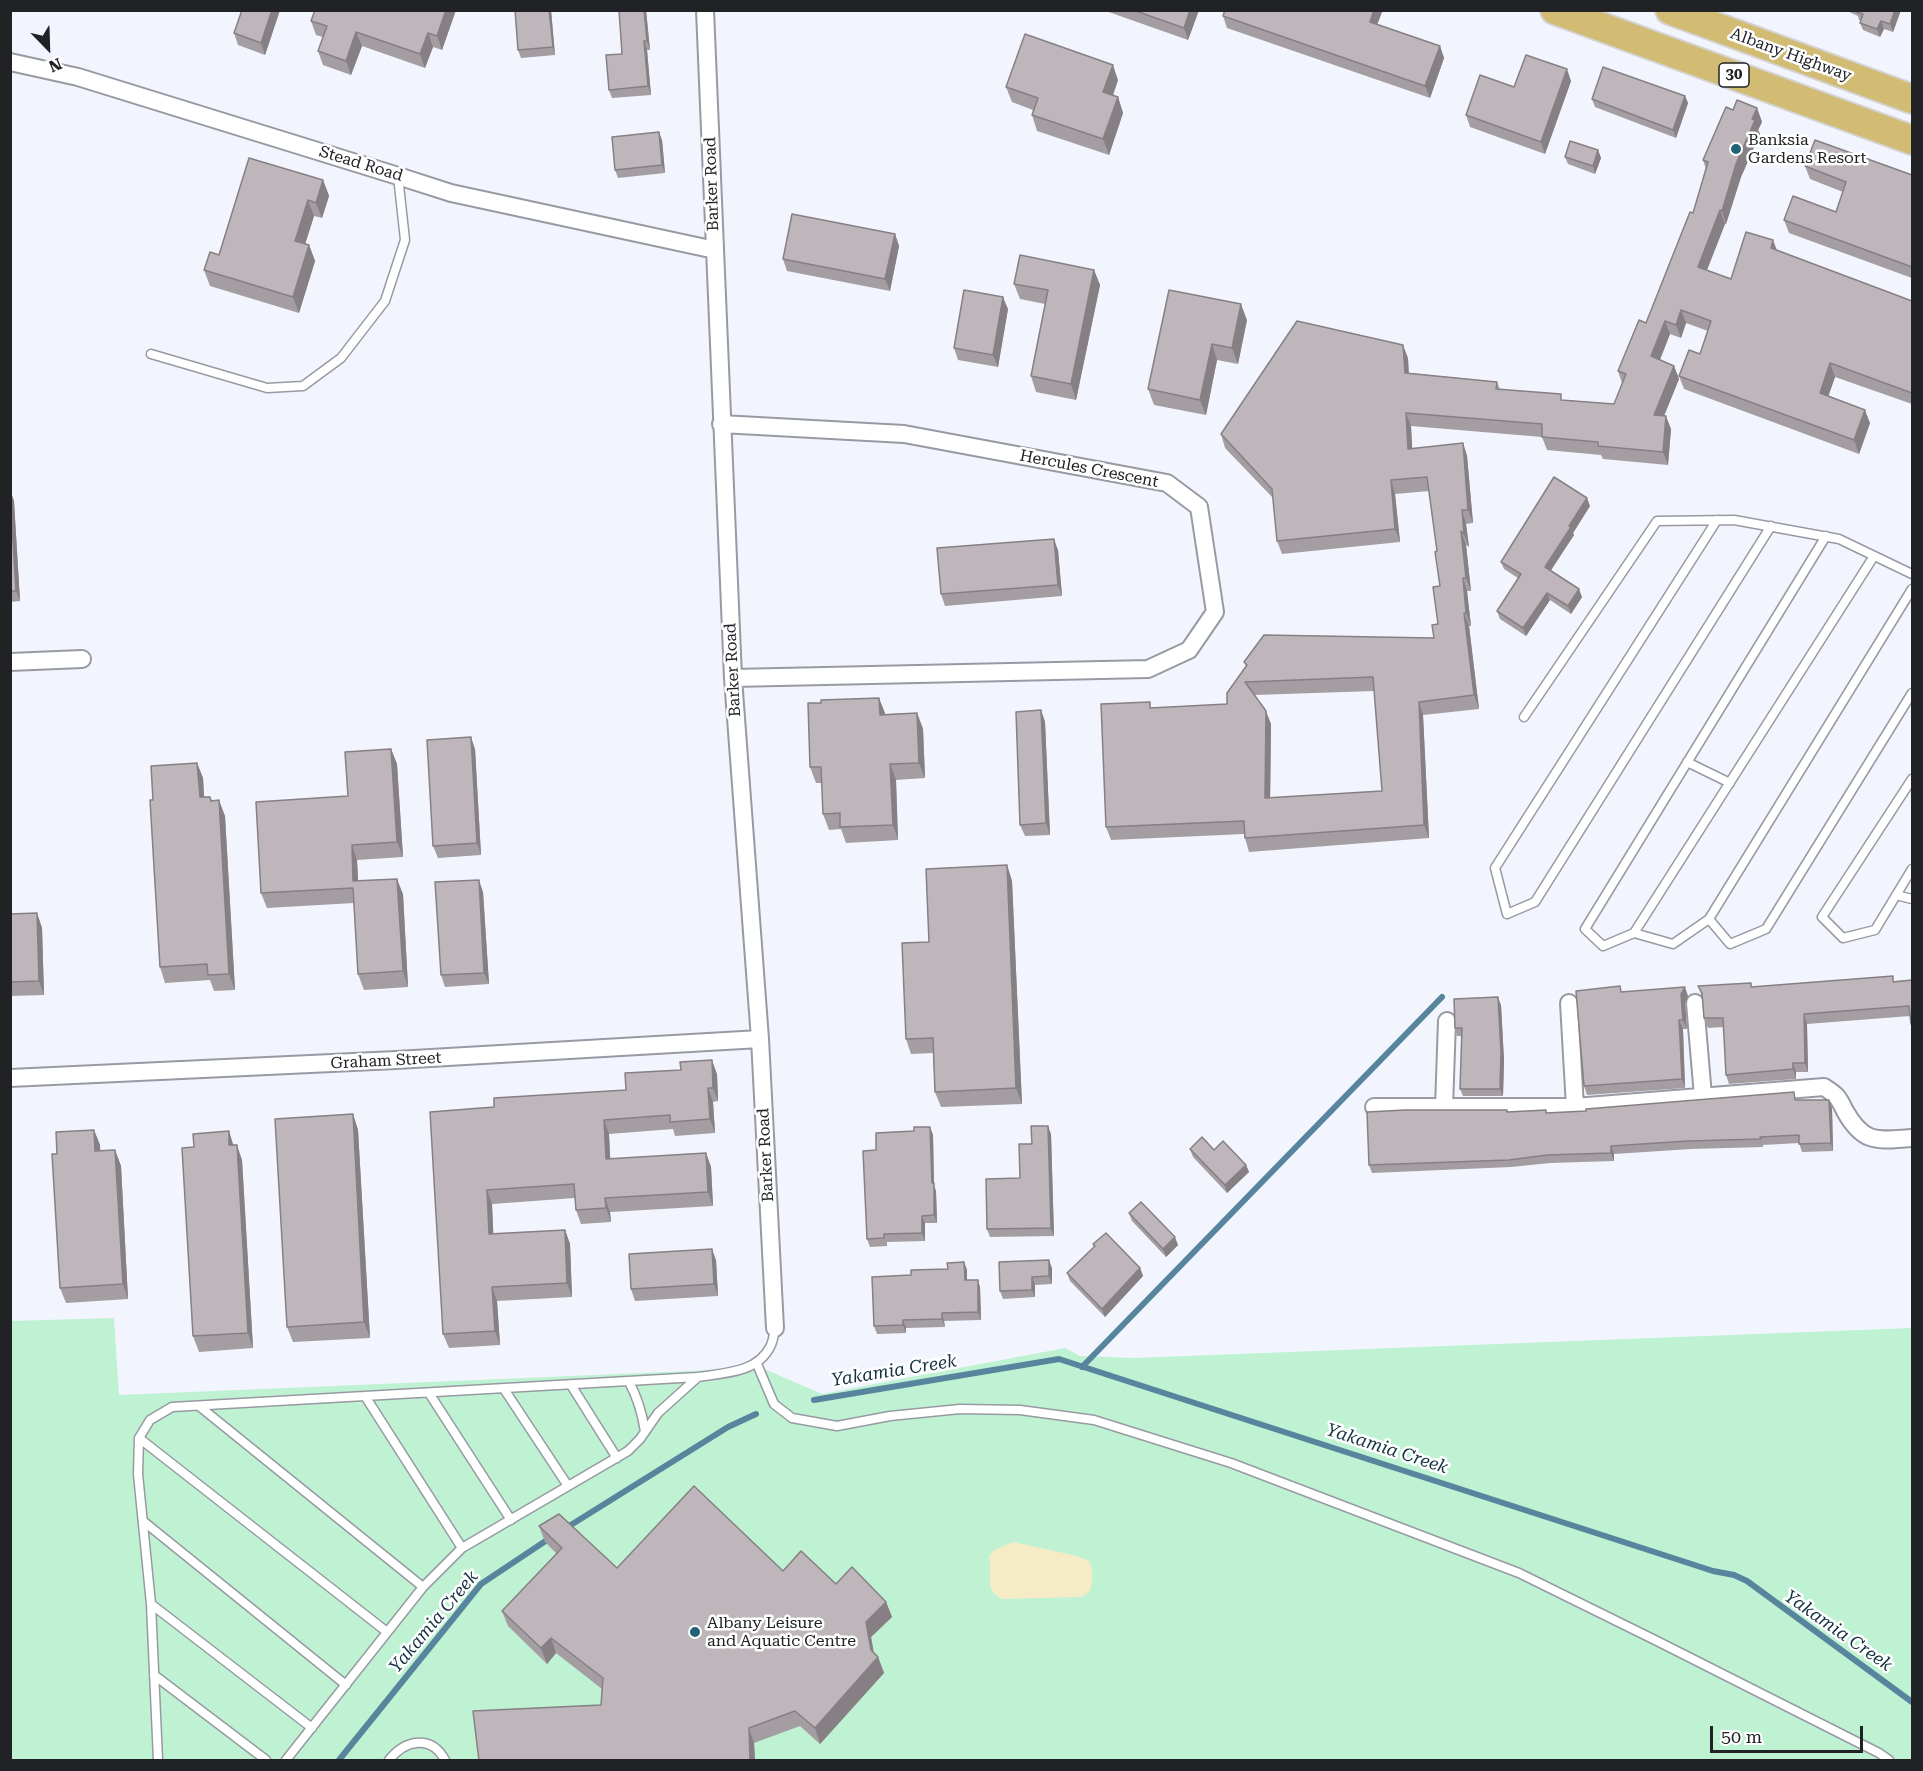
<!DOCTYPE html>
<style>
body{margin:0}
#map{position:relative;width:1923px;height:1771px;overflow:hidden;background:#f2f5fe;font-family:"Roboto Serif",serif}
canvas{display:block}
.frame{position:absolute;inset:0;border:12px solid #212226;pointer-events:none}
.north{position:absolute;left:18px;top:18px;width:60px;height:60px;-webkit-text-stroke:4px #fff;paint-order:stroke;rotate:157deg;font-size:16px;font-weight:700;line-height:24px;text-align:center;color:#212226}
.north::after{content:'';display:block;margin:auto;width:21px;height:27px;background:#212226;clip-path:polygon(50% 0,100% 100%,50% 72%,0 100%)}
.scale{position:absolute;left:1710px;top:1726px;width:153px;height:27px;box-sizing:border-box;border:3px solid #212226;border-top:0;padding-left:8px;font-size:18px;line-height:21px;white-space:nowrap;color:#212226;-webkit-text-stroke:4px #fff;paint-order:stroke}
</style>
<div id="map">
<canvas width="1923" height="1771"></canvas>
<div class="frame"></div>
<div class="north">N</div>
<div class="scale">50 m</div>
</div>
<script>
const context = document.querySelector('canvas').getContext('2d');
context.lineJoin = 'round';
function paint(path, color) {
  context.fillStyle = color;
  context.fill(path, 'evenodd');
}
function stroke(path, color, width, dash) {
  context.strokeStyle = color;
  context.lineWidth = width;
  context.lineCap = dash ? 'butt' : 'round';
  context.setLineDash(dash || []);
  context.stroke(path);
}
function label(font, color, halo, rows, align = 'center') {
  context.font = font + ' "Roboto Serif",serif';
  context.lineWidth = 5;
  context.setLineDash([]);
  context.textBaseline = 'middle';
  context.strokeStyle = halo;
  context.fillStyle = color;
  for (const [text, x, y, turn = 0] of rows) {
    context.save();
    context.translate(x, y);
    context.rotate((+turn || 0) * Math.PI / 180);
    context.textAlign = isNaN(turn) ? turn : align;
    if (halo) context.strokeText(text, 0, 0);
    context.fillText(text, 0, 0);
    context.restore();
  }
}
const green = new Path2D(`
 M114,1318L119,1395L762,1368L822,1394L1065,1348L1080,1356L1134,1358L1912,1328V1760H11L10,1321Z`);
const sand = new Path2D(`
 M1013,1542L1077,1556L1089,1561C1094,1570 1093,1581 1090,1591L1082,1597L1002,1599C982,1589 994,1575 989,1557L994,1550Z`);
const stream = new Path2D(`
 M1082,1367L1442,997
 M814,1400L1059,1359L1713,1571L1734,1575L1747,1581L1912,1702
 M566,1528L728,1427L756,1414
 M339,1760L481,1584L550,1538`);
const service = new Path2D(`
 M151,354L267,388L303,386L341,358L385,301L405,240L398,176
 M1717,520L1495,868L1507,914L1535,902L1771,526
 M1826,536L1585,929L1603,946L1634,933L1874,556
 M1524,717L1657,521L1734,520L1839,539L1912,574
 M1687,762L1730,783
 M1912,779L1822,917L1843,938L1875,930L1912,869
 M1896,895L1912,899
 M1709,919L1730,944L1766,929L1912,693
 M1634,933L1673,944L1709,919L1912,589
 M757,1364L774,1404L792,1418L837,1426L890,1416L960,1409L1020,1410L1094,1420L1231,1463L1519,1573L1657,1641L1879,1753L1889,1760
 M629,1382C638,1398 642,1413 645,1431
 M571,1385L617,1458
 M504,1389L568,1486
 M429,1393L511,1520
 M365,1396L462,1548
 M199,1406L423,1587
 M139,1438L387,1632
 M143,1521L346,1685
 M151,1604L312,1728
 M154,1675L266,1760
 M158,1760L151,1604L138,1474L139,1438L150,1420L172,1407L698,1377C723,1373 757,1373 770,1347C773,1342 774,1334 775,1328
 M286,1760L423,1587L462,1548L628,1451L640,1439L658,1413L698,1377
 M389,1760C405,1740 431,1734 445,1760`);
const minor = new Path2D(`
 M705,10L733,678L760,1039L775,1328
 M10,62L78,77L398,176L451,193L715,250
 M721,424L904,434L1167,483L1199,507L1215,612L1189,650L1148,669L733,678
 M10,662L82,659
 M1569,1003L1575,1107
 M1695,1003L1703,1096
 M10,1078L396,1060L760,1039
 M1374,1107H1575L1824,1087C1838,1096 1838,1097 1845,1111C1864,1145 1878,1140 1912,1138
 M1444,1107L1447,1021`);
const trunk = new Path2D(`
 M1555,10L1912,140
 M1670,10L1912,99`);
const wall = new Path2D(`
 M242,10H280L265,55L238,45L234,33Z
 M315,10H456L442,50L433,47L425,68L362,46L351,75L323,65L318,51L323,37L316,35L311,21Z
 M515,10H551L555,55L521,58L518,50Z
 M619,10H646L650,50H647L651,95L612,98L609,90L622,54Z
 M1103,10H1199L1188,40Z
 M1225,10H1381L1382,12L1377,24L1440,46L1444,58L1430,98L1227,28L1223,16Z
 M1845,10H1901L1893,32L1884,29L1880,37L1863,30L1860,23L1861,20H1859L1858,16Z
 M1118,80L1113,96L1118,97L1123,113L1109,155L1037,131L1032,115L1033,110L1012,102L1006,87Z
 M1571,81L1545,154L1470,127L1466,115L1514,87Z
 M1685,96L1688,103L1676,138L1595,107L1592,99Z
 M1757,108L1762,122L1758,130L1760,134L1741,177L1726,224H1725L1707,270L1731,279L1777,250L1912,301V404L1835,377L1828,396L1870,423L1859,454L1684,389L1679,376L1700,354L1708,331L1686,323L1681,338L1670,334L1660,360L1674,366L1679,379L1664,416L1671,429L1668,465L1603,459L1601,455L1547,450L1542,437L1411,426L1412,449L1463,443L1467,456L1473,523L1466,524L1469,547L1466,545L1471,591H1467L1471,626H1469L1479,709L1423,715L1429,838L1249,852L1245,838L1244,834L1111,840L1106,827L1152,708L1227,704L1246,666L1244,662L1434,638L1438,624L1440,586L1437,551L1429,491L1395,494L1400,542L1282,554L1277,541L1273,498L1225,448L1221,434L1408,358L1409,373L1497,382L1500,389L1563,400L1614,404L1622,383L1618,371L1646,323L1693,213L1706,169L1703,160L1733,110ZM1374,691L1382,791L1270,798L1271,724L1254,695Z
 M662,140L665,173L618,178L615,170Z
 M1598,150L1601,158L1595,174L1568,164L1565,157Z
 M1805,166L1912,175V278L1789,233L1784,220L1836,212L1843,192L1810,179Z
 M323,180L329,196L322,218L314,216L305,244L309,245L315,261L299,313L210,286L204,270L219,255Z
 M895,234L899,246L890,291L787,271L783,259Z
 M1094,270L1100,285L1076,400L1036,392L1031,376L1045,304L1020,299L1014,284Z
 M1008,309L998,367L958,360L954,348Z
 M1247,320L1238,364L1217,360L1206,415L1154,405L1148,389Z
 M10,490L14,501L20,601L10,602Z
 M1590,506L1573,533L1574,535L1550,571L1582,597L1571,614L1550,600L1526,636L1500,619L1497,611L1518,578L1504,569L1501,562Z
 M1058,550L1062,596L945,606L941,594Z
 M1041,710L1045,722L1050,835L1025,836L1020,825Z
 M885,713V714L917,713L923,729L925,778L896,780L898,840L846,843L841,829L829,830L823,814L822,783H816L810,767Z
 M391,749L397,764L403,857L357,860L358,881L403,894L408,987L364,990L358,974L354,903L267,908L261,893Z
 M475,749L481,855L438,858L433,846Z
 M197,763L203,778L204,797H210L212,801L225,816L235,990L214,991L210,980L165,983L160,967L153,800Z
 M1007,865L1012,881L1022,1104L941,1107L935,1092L933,1053L911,1054L906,1039L929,942Z
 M483,892L489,984L445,987L441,975Z
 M37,913L42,928L44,995L10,996V914Z
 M1912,980V1028L1910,1016L1807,1024L1808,1072H1796V1079L1729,1084L1726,1075L1724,1027L1708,1028L1704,1018L1702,997L1698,986L1752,987L1895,981Z
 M1622,992L1688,996L1685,1003L1687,1029H1683L1685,1088L1587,1095L1584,1086Z
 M1501,1005L1504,1060L1503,1096H1463L1460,1089L1462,1036H1457L1455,1028Z
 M717,1074L718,1101L713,1102L715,1133L675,1136L673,1129L609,1134L610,1159L706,1153L711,1167L713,1206L610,1212L611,1222L581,1224L576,1210L575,1198L492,1204L493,1234L565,1230L570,1244L572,1297L497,1301L500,1345L449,1348L443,1334L494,1107L626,1090Z
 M1797,1100L1832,1108L1833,1151L1802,1152L1799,1143L1763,1145V1147L1691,1149L1614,1154V1161L1550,1163L1511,1167L1372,1173L1369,1165L1507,1110V1112L1547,1113Z
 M353,1114L358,1130L370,1338L293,1342L287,1327Z
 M930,1127L933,1135L934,1186L936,1191L937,1223H925V1241L887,1242V1246L870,1247L867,1239L876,1150L914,1131Z
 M94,1130L100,1145V1151L115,1150L121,1166L128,1299L66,1303L60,1288L57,1154Z
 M1051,1134L1054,1236L990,1237L987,1229L1020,1178L1032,1144Z
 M233,1145L242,1160L253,1348L199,1352L193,1336Z
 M1190,1149L1214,1150L1246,1165L1249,1172L1227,1193L1193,1157Z
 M1129,1213L1178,1245L1166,1257L1132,1221Z
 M1093,1244L1140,1268L1143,1276L1105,1317L1070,1281L1067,1273L1094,1247Z
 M716,1260L718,1296L635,1301L631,1289Z
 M964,1262L967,1270V1280L980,1287L981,1320L944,1321L945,1327L906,1328V1333L877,1334L874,1326L911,1275L948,1269Z
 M1052,1268V1284L1035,1285V1297L1003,1299L1000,1291Z
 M539,1526L617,1568L783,1571L836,1584L886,1602L892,1617L871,1637L874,1654L878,1657L884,1673L820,1744L800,1726L754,1743L755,1761H479L601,1705L602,1689L556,1653L547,1664L508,1626L502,1611L557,1554L545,1542Z`);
const shadedWall = new Path2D(`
 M272,10H280L265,55L261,43Z
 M446,10H456L442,50L437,36Z
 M549,10H551L555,55L553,47Z
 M644,10H646L650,50L647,41Z
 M1190,10H1199L1188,40L1184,28Z
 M1374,10H1381L1382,12L1374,33L1370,22Z
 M1895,10H1901L1893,32L1890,24Z
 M1881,21L1884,29L1880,37L1877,29Z
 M356,32L362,46L351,75L346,61Z
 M428,33L433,47L425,68L420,54Z
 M644,41L647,50L651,95L648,86Z
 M1440,46L1444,58L1430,98L1425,86Z
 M1113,65L1118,80L1108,108L1103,92Z
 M1567,69L1571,81L1545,154L1541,142Z
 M1685,96L1688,103L1676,138L1673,130Z
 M1118,97L1123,113L1109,155L1103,139Z
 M1757,108L1762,122L1758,130L1760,134L1741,177L1726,224L1722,211L1736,164Z
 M659,132L662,140L665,173L662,165Z
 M1598,150L1601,158L1595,174L1593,166Z
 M323,180L329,196L322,218L316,203Z
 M308,200L314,216L301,257L295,241Z
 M1720,210L1725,224L1703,280L1698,267Z
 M895,234L899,246L890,291L885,279Z
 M1773,240L1778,253L1771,248Z
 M309,245L315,261L299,313L293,297Z
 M1094,270L1100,285L1076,400L1071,384Z
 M1003,297L1008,309L998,367L993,355Z
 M1241,304L1247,320L1238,364L1232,348Z
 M1681,310L1686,323L1681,338L1676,325Z
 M1665,321L1670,334L1656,369L1651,356Z
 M1212,344L1217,360L1206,415L1200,400Z
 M1403,345L1408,358L1409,386L1405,373Z
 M1830,363L1835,377L1825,406L1820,393Z
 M1674,366L1679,379L1659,428L1654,415Z
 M1865,410L1870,423L1859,454L1854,440Z
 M1406,413L1411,426L1413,462L1408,449Z
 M1666,416L1671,429L1668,465L1663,452Z
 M1463,443L1467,456L1473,523L1468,510Z
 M1391,480L1395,494L1400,542L1395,529Z
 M10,490L14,501L20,601L16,591Z
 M1587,498L1590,506L1573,533L1574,535L1548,575L1545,567L1569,526Z
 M1462,510L1466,524L1469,547L1464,534Z
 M1461,531L1466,545L1471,591L1466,578Z
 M1054,539L1058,550L1062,596L1058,585Z
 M1463,578L1467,591L1471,626L1466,613Z
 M1579,589L1582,597L1571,614L1568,606Z
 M1547,593L1550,600L1526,636L1523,628Z
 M1464,613L1469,626L1479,709L1474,695Z
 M879,698L885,713V730L880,715Z
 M1419,702L1423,715L1429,838L1424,825Z
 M1041,710L1045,722L1050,835L1046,823Z
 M1266,711L1271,724L1270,811L1265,798Z
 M917,713L923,729L925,778L919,763Z
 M471,737L475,749L481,855L477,843Z
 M391,749L397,764L403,857L397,842Z
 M197,763L203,778L205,813L200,797Z
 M890,764L896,780L898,840L893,825Z
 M219,800L225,816L235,990L229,974Z
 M352,845L357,860L359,897L353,881Z
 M1007,865L1012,881L1022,1104L1016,1088Z
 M397,879L403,894L408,987L403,971Z
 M479,880L483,892L489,984L484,973Z
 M37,913L42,928L44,995L39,981Z
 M1685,987L1688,996L1685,1003L1687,1029L1683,1020L1681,994Z
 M1498,997L1501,1005L1504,1060L1503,1096L1500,1089Z
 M1804,1014L1807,1024L1808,1072L1805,1063Z
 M1679,1020L1683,1029L1685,1088L1682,1079Z
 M712,1060L717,1074L718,1101L713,1088Z
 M1793,1063L1796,1072V1079L1793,1069Z
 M708,1088L713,1102L715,1133L710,1119Z
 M1829,1100L1832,1108L1833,1151L1831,1143Z
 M353,1114L358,1130L370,1338L364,1322Z
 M604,1120L609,1134L611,1173L606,1159Z
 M1048,1126L1051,1134L1054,1236L1051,1228Z
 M930,1127L933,1135L934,1186L936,1191L937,1223L934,1215L932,1183Z
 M94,1130L100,1145L101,1167L95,1151Z
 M229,1131L234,1147L229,1145Z
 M237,1145L242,1160L253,1348L248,1333Z
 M1611,1146L1614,1154V1161L1611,1153Z
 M115,1150L121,1166L128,1299L123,1284Z
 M706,1153L711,1167L713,1206L708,1192Z
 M1246,1165L1249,1172L1227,1193L1225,1185Z
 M487,1190L492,1204L494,1248L489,1234Z
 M605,1198L610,1212L611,1222L606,1208Z
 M922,1216L925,1223V1241L922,1233Z
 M565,1230L570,1244L572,1297L567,1283Z
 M1175,1237L1178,1245L1166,1257L1163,1249Z
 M712,1249L716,1260L718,1296L714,1284Z
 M1049,1260L1052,1268V1284L1049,1276Z
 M964,1262L967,1270V1288L965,1280Z
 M1140,1268L1143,1276L1105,1317L1102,1309Z
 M1032,1277L1035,1285V1297L1032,1290Z
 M978,1280L980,1287L981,1320L978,1312Z
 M492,1287L497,1301L500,1345L495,1331Z
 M942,1313L944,1321L945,1327L942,1319Z
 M903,1320L906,1328V1333L903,1325Z
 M886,1602L892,1617L871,1637L875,1660L878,1657L884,1673L820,1744L815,1728L871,1650L866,1622Z
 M551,1638L556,1653L547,1664L541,1648Z
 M749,1728L754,1743L755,1761H750Z`);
const building = new Path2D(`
 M242,10H272L261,43L234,33Z
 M315,10H446L437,36L428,33L420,54L356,32L346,61L318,51L327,26L311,21Z
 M515,10H549L553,47L518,50Z
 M619,10H644L647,41H644L648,86L609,90L606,55L622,54Z
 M1133,10H1190L1184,28Z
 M1225,10H1374L1370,22L1440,46L1425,86L1223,16Z
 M1857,10H1895L1890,24L1881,21L1877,29L1860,23L1863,14L1857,12Z
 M1025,34L1113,65L1103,92L1118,97L1103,139L1032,115L1038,98L1006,87Z
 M1526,55L1567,69L1541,142L1466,115L1480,75L1514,87Z
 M1603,67L1685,96L1673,130L1592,99Z
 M1737,100L1757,108L1752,119L1755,120L1736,164L1722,211L1720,210L1698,267L1731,279L1746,232L1773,240L1771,248L1912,301V393L1830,363L1820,393L1865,410L1854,440L1679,376L1689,350L1700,354L1711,321L1681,310L1676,325L1665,321L1651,356L1674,366L1654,415L1666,416L1663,452L1598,446V442L1542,437V424L1406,413L1408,449L1463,443L1468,510H1462L1464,534L1461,531L1466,578H1463L1466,613H1464L1474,695L1419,702L1424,825L1245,838L1244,821L1106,827L1101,704L1150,702V708L1227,704V693L1247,665L1244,662L1264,635L1434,638L1432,625L1438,624L1433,587L1440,586L1435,552L1437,551L1427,477L1391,480L1395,529L1277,541L1272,489L1221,434L1297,321L1403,345L1405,373L1497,382L1496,389L1561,394V400L1614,404L1626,374L1618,371L1639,320L1646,323L1690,212L1693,213L1708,162L1703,160L1726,107L1733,110ZM1373,677L1382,791L1265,798L1266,711L1245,682Z
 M659,132L662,165L615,170L612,137Z
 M1815,140L1912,175V267L1784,220L1793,196L1836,212L1846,182L1805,166Z
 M1570,141L1598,150L1593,166L1565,157Z
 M249,158L323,180L316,203L308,200L295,241L309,245L293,297L204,270L210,252L219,255Z
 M792,214L895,234L885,279L783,259Z
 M1020,255L1094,270L1071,384L1031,376L1048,290L1014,284Z
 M964,290L1003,297L993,355L954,348Z
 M1169,290L1241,304L1232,348L1212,344L1200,400L1148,389Z
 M1554,477L1587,498L1569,526L1571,527L1545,567L1579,589L1568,606L1547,593L1523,628L1497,611L1521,574L1501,562Z
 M10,492L16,591H10Z
 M1054,539L1058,585L941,594L937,548Z
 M879,698L880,715L917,713L919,763L890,764L893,825L840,827V813L823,814L821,767H810L808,703H821V700Z
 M1041,710L1046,823L1020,825L1016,712Z
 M471,737L477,843L433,846L427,740Z
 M391,749L397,842L352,845L353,881L397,879L403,971L358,974L353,888L261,893L256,802L348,796L345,752Z
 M197,763L200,797H210L211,801L219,800L229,974L208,975L207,964L160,967L150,800H153L151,766Z
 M1007,865L1016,1088L935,1092L933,1038L906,1039L902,943L929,942L926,869Z
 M479,880L484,973L441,975L435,882Z
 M37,913L39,981L10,982V914Z
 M1893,976V982L1912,980V1023L1911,1024L1909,1006L1804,1014L1805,1063H1793V1069L1726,1075L1723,1018H1704L1702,993L1698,986L1751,983V987Z
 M1620,986L1621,992L1685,987L1681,994L1683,1020H1679L1682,1079L1584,1086L1576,991Z
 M1498,997L1501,1052L1500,1089H1460L1462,1028H1455L1454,999Z
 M712,1060L713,1088H708L710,1119L670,1122V1115L604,1120L606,1159L706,1153L708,1192L605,1198L606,1208L576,1210L574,1184L487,1190L489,1234L565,1230L567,1283L492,1287L495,1331L443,1334L430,1112L494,1107V1098L626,1090L625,1073L681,1070L680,1062Z
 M1794,1092L1795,1100H1829L1831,1143L1799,1144V1135L1760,1137L1761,1139L1688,1141L1611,1146V1153L1547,1155L1509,1160L1369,1165L1367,1112L1405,1110H1507V1112L1546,1110V1113L1586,1111V1109Z
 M353,1114L364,1322L287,1327L275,1119Z
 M1031,1126H1048L1051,1228L987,1229L986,1179L1020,1178L1019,1144H1032Z
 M914,1127H930L932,1183H934V1215L922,1216V1233L884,1234V1238L867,1239L863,1151L876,1150V1133L914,1131Z
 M94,1130L95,1151L115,1150L123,1284L60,1288L52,1154H57L56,1132Z
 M229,1131V1145H237L248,1333L193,1336L182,1148L194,1147L193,1134Z
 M1202,1137L1214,1150L1223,1141L1246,1165L1225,1185L1190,1149Z
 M1141,1202L1175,1237L1163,1249L1129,1213Z
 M1106,1233L1140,1268L1102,1309L1067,1273L1095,1246L1093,1244Z
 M712,1249L714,1284L631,1289L629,1254Z
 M1049,1260V1276L1032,1277V1290L1000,1291L999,1262Z
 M964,1262L965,1280H978V1312L942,1313V1319L903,1320V1325L874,1326L872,1277L911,1275V1270L948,1269L947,1263Z
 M694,1486L783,1571L801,1551L836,1584L852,1567L886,1602L866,1622L871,1650L878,1657L815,1728L795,1711L749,1728L750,1761H479L473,1711L601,1705L603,1678L551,1638L541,1648L502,1611L562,1548L539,1526L559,1514L617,1568Z`);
const markers = [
 [1736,149,6,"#1f6375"],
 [695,1632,6,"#1f6375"]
];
const shields = [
 [1734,75,30]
];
const shieldNames = [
 ["30",1734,75]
];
const streetNames = [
 ["Albany Highway",1791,55,20],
 ["Stead Road",361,164,17],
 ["Barker Road",712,184,-92],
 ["Hercules Crescent",1089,469,11],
 ["Barker Road",733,670,-93],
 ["Graham Street",386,1061,-3],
 ["Barker Road",766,1155,-93]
];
const poiNames = [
 ["Banksia",1748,140],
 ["Gardens Resort",1748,158],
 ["Albany Leisure",707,1623],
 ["and Aquatic Centre",707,1641]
];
const waterNames = [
 ["Yakamia Creek",894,1371,-9],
 ["Yakamia Creek",1387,1449,18],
 ["Yakamia Creek",434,1622,-50],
 ["Yakamia Creek",1838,1631,35]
];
paint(green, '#bef2d2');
paint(sand, '#f5ebc6');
stroke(stream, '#58859e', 6);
stroke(service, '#989aa3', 11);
stroke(minor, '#989aa3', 20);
stroke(trunk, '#d3d3d4', 32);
stroke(service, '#fff', 8);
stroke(minor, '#fff', 16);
stroke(trunk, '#d2bc73', 28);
paint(wall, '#a49da2');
paint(shadedWall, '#867f84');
paint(building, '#bfb6bc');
stroke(building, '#867f84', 1.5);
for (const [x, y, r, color] of markers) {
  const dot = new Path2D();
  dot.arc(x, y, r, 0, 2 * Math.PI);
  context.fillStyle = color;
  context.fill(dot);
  stroke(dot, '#fff', 2);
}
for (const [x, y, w] of shields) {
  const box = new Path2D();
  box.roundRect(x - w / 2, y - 12, w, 24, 4.5);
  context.fillStyle = '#fff';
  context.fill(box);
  stroke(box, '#212226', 1.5);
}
label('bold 15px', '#212226', null, shieldNames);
label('16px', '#212226', '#fff', streetNames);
label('16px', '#212226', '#fff', poiNames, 'left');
label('italic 18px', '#153242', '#fff', waterNames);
</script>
